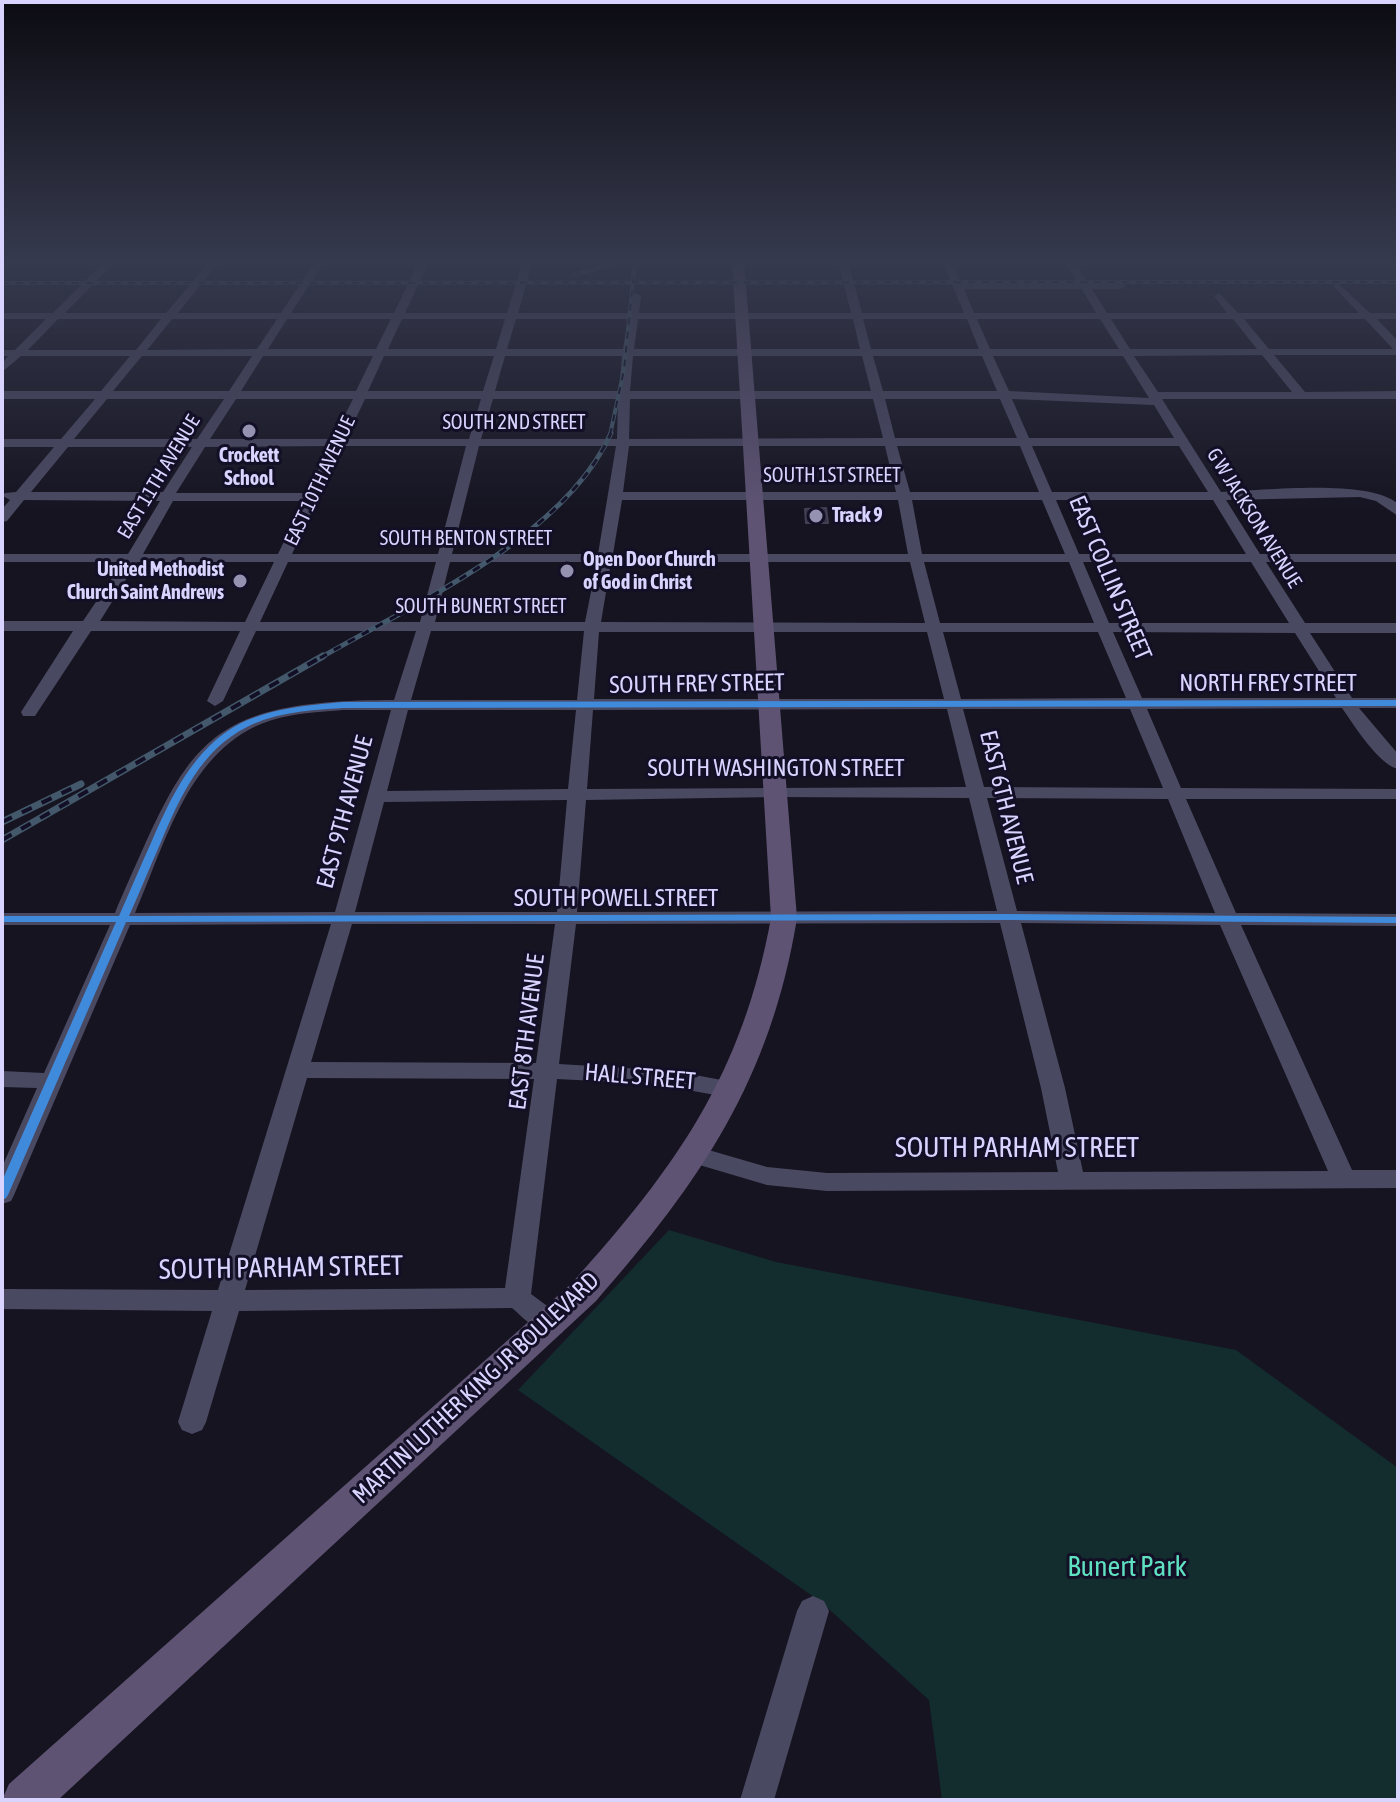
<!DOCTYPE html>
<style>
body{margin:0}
#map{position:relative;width:1400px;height:1802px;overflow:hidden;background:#161421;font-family:"Asap Condensed",sans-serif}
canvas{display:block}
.frame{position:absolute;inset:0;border:4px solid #d9d4ff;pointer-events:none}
</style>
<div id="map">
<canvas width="1400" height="1802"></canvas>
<div class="frame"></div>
</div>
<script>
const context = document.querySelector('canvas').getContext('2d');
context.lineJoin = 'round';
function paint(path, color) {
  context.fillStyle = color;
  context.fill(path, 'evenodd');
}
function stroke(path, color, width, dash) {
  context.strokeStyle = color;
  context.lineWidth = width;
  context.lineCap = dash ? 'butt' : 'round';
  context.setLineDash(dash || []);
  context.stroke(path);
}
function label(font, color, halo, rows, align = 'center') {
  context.font = font + ' "Asap Condensed",sans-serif';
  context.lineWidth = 6;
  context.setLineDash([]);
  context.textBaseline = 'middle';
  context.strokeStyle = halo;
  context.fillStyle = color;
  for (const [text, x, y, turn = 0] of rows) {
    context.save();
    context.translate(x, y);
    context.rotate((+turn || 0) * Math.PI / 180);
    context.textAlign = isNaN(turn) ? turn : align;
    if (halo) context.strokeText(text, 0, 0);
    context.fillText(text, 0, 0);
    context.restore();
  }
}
const green = new Path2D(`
 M669,1230L776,1262L1236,1350L1398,1468V1800H942L929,1700L821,1602L518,1390Z`);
const building = new Path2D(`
 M826,508L828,523H806L805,509Z`);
const minor = new Path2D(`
 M2,261H10L2,267Z
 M105,261H116L65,313H166L210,261H220L178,313H281L315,261H325L291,313H394L419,261H429L405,313H507L523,261H533L518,313H629L631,296L636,293L641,296L639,313H851L838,261H848L862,313H964L942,261H952L961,283H1078L1064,261H1074L1088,283H1121L1126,286L1121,289H1092L1107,313H1227L1214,296L1219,293L1238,313H1359L1333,286L1338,283L1370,313H1398V319H1377L1398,341V355H1274L1305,392L1398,391V399H1162L1221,492C1262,491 1369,478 1398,504V516L1376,501L1360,497L1226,500L1260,554H1398V562H1266L1305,623H1398V633H1310L1352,698H1398V708H1359L1398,754V769C1378,764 1354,725 1342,708L1147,709L1181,788L1398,789V799H1186L1236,913L1398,914V926L1241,925L1352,1170H1398V1188L827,1191L767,1185L686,1161L683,1155L686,1149L695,1146L767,1167L827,1173L1058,1172L1041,1088L1000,923L576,924L559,1064L674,1071L732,1082L740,1084L744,1090L740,1096L732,1098L654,1084L557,1079L531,1294L562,1317L565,1325L562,1333C542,1339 526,1320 512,1308L239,1311L206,1422L202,1430L192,1434L182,1430L178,1422L212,1311L2,1309V1289L218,1290L331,924L130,925L14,1195L11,1201L2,1204V1167L37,1088L2,1087V1071L44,1073L110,925H2V913H115C189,746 196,700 394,700L416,631H256L223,701L215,706L207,701L240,631H91L35,716H23L21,712L73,631H2V621H83L123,562H2V554H128L160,501L24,500L7,521L2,522V509L10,500L3,496L5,493L16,492L54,447H2V439H61L95,399H2V391H101L130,356H21L2,372V363L8,356H2V350H15L46,319H2V313H53ZM964,289H1082L1096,313H974ZM58,319H161L136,350H28ZM172,319H277L257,349L147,350ZM287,319H391L376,349H268ZM402,319H505L496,349H388ZM516,319H628L623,349H507ZM638,319H853L860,349H634ZM863,319H967L979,349H871ZM977,319H1100L1119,349H990ZM1111,319H1233L1257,349H1130ZM1244,319H1365L1393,349H1269ZM1262,355L1292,392H1158L1134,356ZM142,356H252L229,391H113ZM263,356H373L356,391H241ZM384,356H494L483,391H368ZM505,356H622L619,391H495ZM633,356H862L871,391H630ZM873,356H982L997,391H883ZM993,356H1123L1149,398L1009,391ZM107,399H224L197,439H74ZM236,399H353L333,439H210ZM365,399H481L469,439H346ZM493,399H618L617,439H481ZM630,399H873L883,438L629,439ZM885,399H1000L1017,438H895ZM1012,399L1154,405L1174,438H1029ZM330,446L307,493H176L205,447ZM342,446H466L438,554H292ZM479,446H616L598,554H452ZM629,446H885L896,492H623ZM897,446H1020L1039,492H910ZM1032,446H1179L1208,492H1052ZM68,447H192L163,492H31ZM622,500H898L908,554H613ZM912,500H1042L1065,554H922ZM1056,500H1213L1246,554H1079ZM173,501H303L278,554H143ZM137,562H274L245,622L100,621ZM288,562H436L420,622H260ZM450,562H597L585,622H435ZM611,562H910L925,623L601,622ZM924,562H1069L1094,623H940ZM1083,562H1251L1289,623H1109ZM431,631H584L577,700H411ZM599,632H927L944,699H594ZM943,632H1098L1126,698L961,699ZM1113,632L1295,633L1336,698H1142ZM947,709L966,787L587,789L593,710ZM963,709H1130L1163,788L984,787ZM343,710H391L335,912L135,913C166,842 189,748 269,721C293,713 319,712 343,710ZM408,710H576L568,789L387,791ZM776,797L969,798L997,911L577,912L586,800ZM987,798L1168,799L1215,913L1017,911ZM567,800L557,912H355L384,802ZM1021,923L1220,925L1328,1171L1083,1172L1065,1088ZM352,924H555L536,1063L311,1062ZM307,1078L534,1079L505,1288L245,1290Z
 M813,1596L824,1601L829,1611L774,1800H740L797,1611L802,1601Z`);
const major = new Path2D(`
 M732,261H744L797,918C771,1079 701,1181 596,1301L58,1800H2L9,1784L572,1283C677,1166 742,1075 771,918Z`);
const railFar2 = new Path2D(`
 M574,275L621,261
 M2,283L1398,282
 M610,435L624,370L635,261`);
const railFar1 = new Path2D(`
 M320,658C415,603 565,537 611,433`);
const rail = new Path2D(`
 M2,822L81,784
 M2,840L323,656`);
const cycleway = new Path2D(`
 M1398,700V706L343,708C310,710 277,712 247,727C201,750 180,797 161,842C150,867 140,891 129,916L1008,914L1398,917V923L1008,920L126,922L8,1195L6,1198L2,1200V1181L116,922H2V916H119C130,891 140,867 151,843C171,797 194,747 241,723C273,708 309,705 343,702Z`);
const markers = [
 [249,431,8,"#9591b1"],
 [816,516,8,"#9591b1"],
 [567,571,8,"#9591b1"],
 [240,581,8,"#9591b1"]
];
const farStreetnames = [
 ["SOUTH 2ND STREET",514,423],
 ["SOUTH 1ST STREET",832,476],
 ["EAST 11TH AVENUE",159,477,-59],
 ["EAST 10TH AVENUE",320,481,-65],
 ["G W JACKSON AVENUE",1254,518,58],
 ["SOUTH BENTON STREET",466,539],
 ["SOUTH BUNERT STREET",481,607]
];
const farPoinames = [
 ["Crockett",249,456,"center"],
 ["School",249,479,"center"],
 ["Track 9",832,516],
 ["Open Door Church",583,560],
 ["of God in Christ",583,583],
 ["United Methodist",224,570,"right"],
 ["Church Saint Andrews",224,593,"right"]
];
const streetNames = [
 ["EAST COLLIN STREET",1110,578,67],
 ["NORTH FREY STREET",1268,683],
 ["SOUTH FREY STREET",697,684,-1],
 ["SOUTH WASHINGTON STREET",776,768],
 ["EAST 6TH AVENUE",1006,807,76],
 ["EAST 9TH AVENUE",345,812,-75],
 ["SOUTH POWELL STREET",616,898],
 ["EAST 8TH AVENUE",527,1032,-83],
 ["HALL STREET",640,1077,5],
 ["MARTIN LUTHER KING JR BOULEVARD",476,1388,-43]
];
const nearStreetnames = [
 ["SOUTH PARHAM STREET",1017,1148],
 ["SOUTH PARHAM STREET",281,1268,-1]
];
const nearParknames = [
 ["Bunert Park",1127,1567]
];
paint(green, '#132c2d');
paint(building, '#343243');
stroke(building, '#433f54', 2);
paint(minor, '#4a4962');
paint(major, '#5e5373');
stroke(railFar2, '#43596b', 4);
stroke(railFar1, '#43596b', 5);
stroke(rail, '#43596b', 7);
stroke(railFar2, '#130f26', 2, [7]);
stroke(railFar1, '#130f26', 3, [8]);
stroke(rail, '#130f26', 4, [11]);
paint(cycleway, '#408adc');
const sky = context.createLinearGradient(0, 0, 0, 514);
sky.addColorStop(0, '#0c0b12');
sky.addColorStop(0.51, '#363a4e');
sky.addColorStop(1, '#363a4e00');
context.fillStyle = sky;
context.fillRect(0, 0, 1400, 514);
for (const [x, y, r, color] of markers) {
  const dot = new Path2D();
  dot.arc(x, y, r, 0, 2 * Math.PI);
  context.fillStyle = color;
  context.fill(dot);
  stroke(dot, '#130f26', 3);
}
label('20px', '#d9d4ff', '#130f26', farStreetnames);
label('bold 20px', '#d9d4ff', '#130f26', farPoinames, 'left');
label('24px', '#d9d4ff', '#130f26', streetNames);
label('28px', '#d9d4ff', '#130f26', nearStreetnames);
label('28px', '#5fe0c0', '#130f26', nearParknames);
</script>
